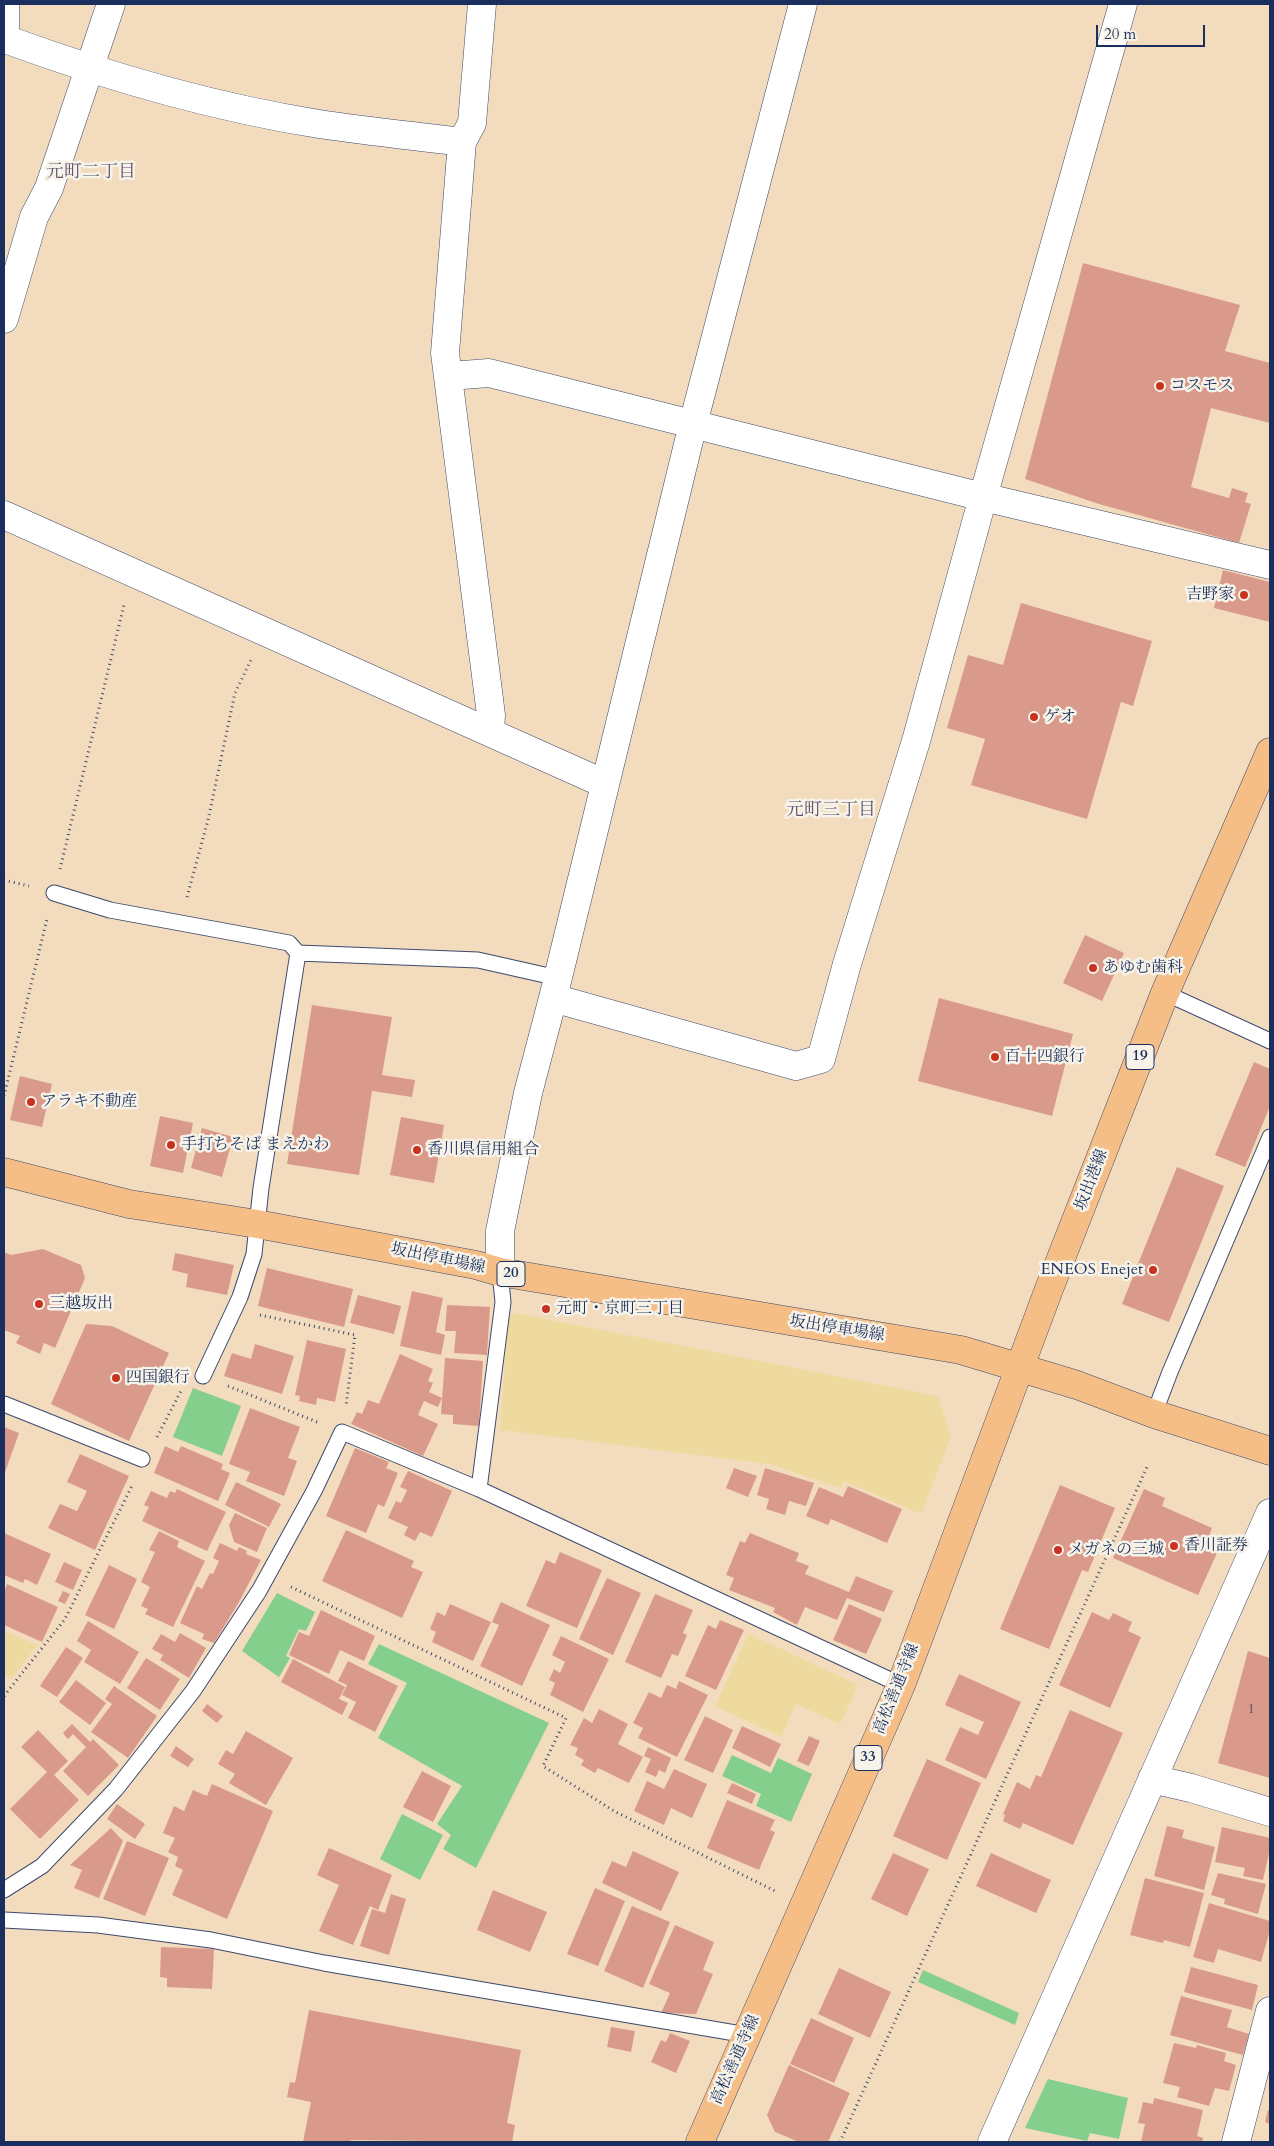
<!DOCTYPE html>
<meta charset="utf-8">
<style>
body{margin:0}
#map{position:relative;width:1274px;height:2146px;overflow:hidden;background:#f3dbbe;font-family:Cardo,serif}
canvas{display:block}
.frame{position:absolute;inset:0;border:5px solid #1b2f5e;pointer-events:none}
.scale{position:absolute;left:1096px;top:25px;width:109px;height:22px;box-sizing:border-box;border:2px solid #1b2f5e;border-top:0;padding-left:6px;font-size:15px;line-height:18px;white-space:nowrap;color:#1b2f5e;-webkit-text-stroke:4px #f7f3e8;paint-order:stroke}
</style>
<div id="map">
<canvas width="1274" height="2146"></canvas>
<div class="frame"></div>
<div class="scale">20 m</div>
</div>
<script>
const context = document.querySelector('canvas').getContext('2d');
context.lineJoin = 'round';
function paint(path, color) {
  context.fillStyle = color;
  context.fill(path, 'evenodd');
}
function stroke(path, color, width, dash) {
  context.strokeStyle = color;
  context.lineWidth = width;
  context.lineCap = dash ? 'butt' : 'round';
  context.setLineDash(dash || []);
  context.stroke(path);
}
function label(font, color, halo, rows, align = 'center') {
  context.font = font + ' Cardo,"Noto Serif JP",serif';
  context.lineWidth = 5;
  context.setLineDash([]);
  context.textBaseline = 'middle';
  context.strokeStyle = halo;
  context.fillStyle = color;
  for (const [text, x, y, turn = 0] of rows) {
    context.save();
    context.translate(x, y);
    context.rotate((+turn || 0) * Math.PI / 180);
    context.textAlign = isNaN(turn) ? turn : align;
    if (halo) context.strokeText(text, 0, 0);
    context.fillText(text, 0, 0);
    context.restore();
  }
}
const green = new Path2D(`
 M193,1388L241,1406L222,1456L173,1437Z
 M277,1593L315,1612L306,1631L299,1629L286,1656L290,1658L279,1677L242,1651Z
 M379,1644L549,1723L476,1868L443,1849L451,1835L437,1824L462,1786L378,1738L407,1683L368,1664Z
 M732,1755L771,1773L778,1758L812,1774L791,1822L756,1806L761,1794L722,1776Z
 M402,1814L443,1835L420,1880L380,1859Z
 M923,1970L1019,2013L1015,2025L918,1982Z
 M1048,2079L1128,2098L1119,2139L1090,2133L1087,2141L1025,2128Z`);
const sand = new Path2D(`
 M515,1313L938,1396L951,1436L921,1514L844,1481L841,1488L769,1464L500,1430L508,1318Z
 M4,1631L37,1645L11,1679L4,1676Z
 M749,1634L858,1685L840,1724L796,1704L781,1737L715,1706Z`);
const building = new Path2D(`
 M1083,263L1240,305L1225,351L1270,363V423L1211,408L1191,487L1229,498L1232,488L1248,493L1245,502L1251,504L1239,543L1099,504L1025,479Z
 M1223,570L1270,582V622L1214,608Z
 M1021,603L1152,641L1133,706L1121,702L1087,819L971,785L985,739L947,728L968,655L1003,665Z
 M1085,935L1124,953L1102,1001L1063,983Z
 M939,998L1073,1034L1052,1116L918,1081Z
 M312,1005L392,1017L382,1075L415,1080L412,1097L372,1091L359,1175L287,1164Z
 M1254,1062L1270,1069V1106L1245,1167L1215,1155Z
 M20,1076L52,1084L42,1127L10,1120Z
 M160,1116L193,1123L183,1173L150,1166Z
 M401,1117L444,1125L434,1183L390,1175Z
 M202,1128L233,1137L222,1177L191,1168Z
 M1177,1167L1224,1186L1169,1322L1122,1304Z
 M43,1249L81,1265L85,1278L55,1348L44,1343L40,1354L16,1343L20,1336L4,1330V1252L11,1255Z
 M175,1253L234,1265L227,1295L186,1287L188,1274L172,1270Z
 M267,1268L353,1289L344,1327L258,1306Z
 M412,1291L443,1298L436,1332L445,1335L441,1355L400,1346Z
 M358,1295L401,1306L394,1334L350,1323Z
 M447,1305L490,1307L487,1355L454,1353L456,1331H445Z
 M86,1324L112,1326L169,1353L129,1441L51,1404Z
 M307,1340L346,1349L335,1402L317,1398L316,1405L299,1401L300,1396L295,1395Z
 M255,1344L294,1356L282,1394L224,1376L232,1353L251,1359Z
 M400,1354L433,1369L428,1381L433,1383L429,1392L442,1398L438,1407L424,1401L418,1415L438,1424L423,1456L351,1424L357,1412L362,1414L368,1400L379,1404Z
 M445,1358L483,1361L479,1426L453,1424V1415L441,1414Z
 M250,1408L300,1427L288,1458L297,1461L284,1496L246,1481L250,1472L229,1464Z
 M4,1427L19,1433L4,1475Z
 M165,1446L178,1452L181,1446L223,1464L221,1469L230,1473L218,1501L154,1473Z
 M355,1448L389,1462L386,1468L398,1473L384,1507L378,1504L366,1533L326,1516Z
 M80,1454L129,1476L95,1550L48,1528L60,1504L77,1511L87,1491L67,1482Z
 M734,1468L757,1476L748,1497L726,1488Z
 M765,1468L814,1483L806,1506L789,1501L785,1515L766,1509L769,1499L757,1495Z
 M408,1471L452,1491L432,1537L420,1532L415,1541L404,1535L408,1527L388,1518L396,1501L401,1503L407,1490L400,1487Z
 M236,1482L281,1504L269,1527L225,1505Z
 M1060,1485L1115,1508L1088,1572L1082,1570L1049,1649L1000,1629Z
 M848,1486L902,1509L887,1543L831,1519L828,1525L806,1516L819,1487L843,1497Z
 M177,1489L226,1512L207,1551L142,1521L149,1507L144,1505L151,1491L167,1498L170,1491L175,1493Z
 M1144,1489L1165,1498L1162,1506L1212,1528L1209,1536L1222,1542L1198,1595L1113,1558Z
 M235,1513L267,1528L257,1552L234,1542L229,1525Z
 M346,1530L414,1561L411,1567L423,1572L402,1618L322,1581Z
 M159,1531L179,1541L177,1547L205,1561L173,1627L145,1614L148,1609L141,1606L150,1587L141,1582L155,1552L149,1550Z
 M4,1533L51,1554L37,1585L25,1579L23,1583L4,1575Z
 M750,1533L799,1553L796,1561L809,1566L805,1574L849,1592L856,1576L893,1591L884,1612L847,1598L837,1620L805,1607L797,1625L773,1612L775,1608L729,1590L734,1578L726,1575L740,1541L745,1543Z
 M220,1543L237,1551L239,1547L247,1551L246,1554L261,1560L239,1602L214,1643L202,1639L204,1634L180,1623L197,1586L202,1589L210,1573L213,1574L219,1561L213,1558Z
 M560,1552L602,1570L577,1628L526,1606L546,1560L555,1564Z
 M64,1562L82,1570L73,1590L55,1582Z
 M109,1565L137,1579L114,1629L85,1615Z
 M607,1578L641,1593L613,1655L579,1639Z
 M7,1584L58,1607L42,1642L4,1625V1593Z
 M63,1591L70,1594L65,1604L58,1601Z
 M655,1594L693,1610L683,1633L687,1635L678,1656L672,1654L661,1678L625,1662Z
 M501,1602L550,1625L522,1686L480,1666L499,1625L492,1622Z
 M450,1604L491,1622L473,1661L432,1642L436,1632L430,1629L437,1612L445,1616Z
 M849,1604L882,1619L866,1654L833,1640Z
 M321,1610L375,1636L364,1661L340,1650L329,1674L289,1655L299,1632L309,1636Z
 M1092,1612L1109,1620L1113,1613L1132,1622L1128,1631L1141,1637L1110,1708L1059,1685Z
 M720,1620L744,1630L716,1690L685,1676L708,1625L716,1629Z
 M88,1621L139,1652L120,1684L84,1662L91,1650L77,1641Z
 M180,1633L206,1648L189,1678L160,1660L163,1655L152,1649L161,1634L175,1642Z
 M561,1636L609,1659L583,1712L550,1695L555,1683L549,1680L554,1669L560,1673L565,1662L552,1655Z
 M66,1647L83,1658L57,1697L40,1686Z
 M1248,1651L1270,1658V1778L1218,1763Z
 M146,1658L180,1679L160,1710L127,1688Z
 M293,1659L345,1687L339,1699L348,1703L342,1715L281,1682Z
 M348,1661L398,1686L375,1732L348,1718L356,1702L342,1695L347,1685L338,1681Z
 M959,1674L1021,1702L986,1779L945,1760L960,1727L978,1735L984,1722L945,1705Z
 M76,1680L106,1703L90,1725L59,1702Z
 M679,1681L708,1695L677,1757L638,1738L643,1728L633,1723L649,1692L661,1698L667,1685L676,1689Z
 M114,1686L157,1716L128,1758L91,1732L112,1704L105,1699Z
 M207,1704L223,1716L217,1723L202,1711Z
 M599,1709L628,1724L618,1744L643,1757L629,1783L598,1768L595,1773L581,1765L584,1760L575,1755L578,1748L570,1745L584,1718L592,1723Z
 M1070,1710L1123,1733L1073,1845L1023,1823L1020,1829L1003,1821L1005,1815L1003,1814L1017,1782L1030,1789L1036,1775L1041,1777Z
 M705,1716L733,1730L713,1773L684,1760Z
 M72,1724L90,1742L93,1739L119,1765L88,1796L63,1771L86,1747L73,1734L68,1739L63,1733Z
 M742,1726L781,1744L770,1767L732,1748Z
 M38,1730L68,1761L54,1775L79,1800L40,1839L10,1809L47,1772L21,1747Z
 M246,1731L293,1758L266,1805L229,1783L235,1774L218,1764L226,1750L233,1754Z
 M809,1736L820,1741L809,1766L797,1761Z
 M176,1746L194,1759L188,1767L170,1756Z
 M648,1747L671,1758L665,1773L659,1770L656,1777L645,1772L651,1759L644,1756Z
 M927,1759L981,1783L947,1860L893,1836Z
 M674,1769L707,1784L692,1818L671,1808L664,1825L634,1811L647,1781L664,1789Z
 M422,1771L451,1786L433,1822L403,1807Z
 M732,1783L756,1794L752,1804L727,1793Z
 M212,1784L273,1811L227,1919L172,1895L183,1870L175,1866L178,1857L168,1852L175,1838L163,1833L174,1806L184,1811L193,1790L207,1796Z
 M727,1800L775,1820L770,1830L775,1832L759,1870L707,1848Z
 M117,1804L145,1824L135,1839L107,1819Z
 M1167,1826L1184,1830L1182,1838L1215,1847L1204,1890L1154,1876Z
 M1222,1827L1270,1838V1849L1263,1880L1243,1876L1245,1868L1215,1862Z
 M111,1828L123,1841L99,1898L74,1888L82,1870L70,1865Z
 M127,1841L169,1858L145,1916L103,1899Z
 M329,1848L392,1875L378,1910L370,1906L353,1945L319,1931L339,1885L317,1875Z
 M633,1851L679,1872L661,1911L602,1883L612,1861L626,1867Z
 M893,1853L929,1869L907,1916L871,1899Z
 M991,1853L1051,1880L1036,1913L976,1886Z
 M1218,1873L1266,1884L1258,1914L1224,1904L1225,1899L1211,1895Z
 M1145,1878L1204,1893L1190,1947L1164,1940L1163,1943L1130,1935Z
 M595,1888L625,1901L598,1966L567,1954Z
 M493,1890L547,1912L530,1952L477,1930Z
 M391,1894L406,1899L389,1955L360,1946L372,1909L385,1913Z
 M1209,1903L1270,1921V1930L1261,1962L1218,1949L1214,1963L1193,1957Z
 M632,1906L670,1922L643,1988L604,1971Z
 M675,1925L714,1942L703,1970L713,1974L696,2014L661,2013L670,1993L649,1984Z
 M161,1947L214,1949L212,1989L167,1987V1978L160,1977Z
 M1191,1967L1258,1985L1252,2010L1184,1992Z
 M839,1968L891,1992L870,2038L818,2014Z
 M1181,1996L1232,2010L1227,2027L1249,2034L1243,2055L1170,2035Z
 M309,2010L521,2050L507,2123L515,2125L512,2142L351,2140L350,2142H303L311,2102L287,2097L290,2082L295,2083Z
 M811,2018L854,2038L834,2083L790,2064Z
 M611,2027L635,2031L631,2052L607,2047Z
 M670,2033L690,2041L676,2073L651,2062L661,2040L666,2042Z
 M1174,2043L1196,2048L1197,2045L1226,2053L1224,2061L1236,2065L1229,2091L1215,2088L1209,2106L1177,2097L1180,2087L1163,2083Z
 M789,2065L850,2093L828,2142H799L775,2132L767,2115Z
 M1154,2098L1203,2110L1197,2136L1203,2138L1202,2142H1141L1145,2124L1138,2123L1143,2102L1153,2104Z
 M1268,2110H1270V2124L1265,2122Z`);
const path = new Path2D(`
 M60,869L124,605
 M4,880L29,886
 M187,897L208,820L235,693L251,660
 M4,1096L47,919
 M260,1315L355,1335L346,1406
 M228,1386L317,1422
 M157,1437L182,1389
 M291,1587L566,1718L543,1766L614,1811L775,1891
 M4,1696L65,1619L133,1484
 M840,2142L1147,1467`);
const lane = new Path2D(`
 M54,893L110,910L289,943L298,953L478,960L558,978
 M1165,993L1270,1041
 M203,1376L240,1297L254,1254L261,1188L298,953
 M4,1404L142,1459
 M1154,1414L1170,1372L1270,1137
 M479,1489L901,1685
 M4,1890L42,1866L116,1789L193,1691L259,1591L314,1491L342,1432L479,1489L503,1302L500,1272
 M4,1920L98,1925L211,1940L324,1963L747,2035`);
const street = new Path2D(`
 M5,4V39C106,76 212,107 319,124C366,131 414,136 462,142
 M482,4L472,123L462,142L445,353L491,715L490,731
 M4,319L34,217L49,188L111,4
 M449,376L489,373L983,497L1270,565
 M4,515L605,784
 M553,998L796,1066L821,1059L847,964L916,741L983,497L1123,4
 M500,1272V1231L528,1093L553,998L693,424L803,4
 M1152,1779L1191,1788L1270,1812
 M992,2142L1270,1513
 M1236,2142L1270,2011`);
const primary = new Path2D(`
 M4,1172L129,1204L257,1224L476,1265L500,1272L961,1350L1077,1385L1154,1414L1270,1451
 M700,2142L901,1685L1049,1289L1165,993L1270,752`);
const markers = [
 [1160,386,5,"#c8321e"],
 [1244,595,5,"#c8321e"],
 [1034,717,5,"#c8321e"],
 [1093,968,5,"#c8321e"],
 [995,1057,5,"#c8321e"],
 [31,1102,5,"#c8321e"],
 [171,1145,5,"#c8321e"],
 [417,1150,5,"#c8321e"],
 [1153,1270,5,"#c8321e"],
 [39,1304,5,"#c8321e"],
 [546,1309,5,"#c8321e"],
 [116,1378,5,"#c8321e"],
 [1174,1546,5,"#c8321e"],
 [1058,1550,5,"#c8321e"]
];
const numberNames = [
 ["1",1251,1710]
];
const shields = [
 [1140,1057,28],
 [511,1274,28],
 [868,1758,28]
];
const shieldNames = [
 ["19",1140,1057],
 ["20",511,1274],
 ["33",868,1758]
];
const poiNames = [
 ["コスモス",1170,386],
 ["吉野家",1234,595,"right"],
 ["ゲオ",1044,717],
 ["あゆむ歯科",1103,968],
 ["百十四銀行",1005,1057],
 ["アラキ不動産",41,1102],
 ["手打ちそば まえかわ",181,1145],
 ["香川県信用組合",427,1150],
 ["ENEOS Enejet",1143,1270,"right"],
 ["三越坂出",49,1304],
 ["元町・京町三丁目",556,1309],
 ["四国銀行",126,1378],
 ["香川証券",1184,1546],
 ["メガネの三城",1068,1550]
];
const streetNames = [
 ["坂出港線",1092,1180,-69],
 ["坂出停車場線",438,1259,12],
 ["坂出停車場線",837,1329,9],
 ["高松善通寺線",897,1689,-68],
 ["高松善通寺線",736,2060,-66]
];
const neighbourhoodNames = [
 ["元町二丁目",91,173],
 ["元町三丁目",831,811]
];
paint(green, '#85cf8c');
paint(sand, '#eeda9e');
paint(building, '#d99a8c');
stroke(lane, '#3b496c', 17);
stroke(street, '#3b496c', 29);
stroke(primary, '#3b496c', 29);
stroke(path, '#3b496c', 3, [1, 4]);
stroke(lane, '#fff', 15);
stroke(street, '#fff', 28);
stroke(primary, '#f6be87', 28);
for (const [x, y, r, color] of markers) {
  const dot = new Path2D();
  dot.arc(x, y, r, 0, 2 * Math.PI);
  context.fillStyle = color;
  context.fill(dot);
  stroke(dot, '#f7f3e8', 2);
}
label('14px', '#4a4a6a', null, numberNames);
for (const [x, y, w] of shields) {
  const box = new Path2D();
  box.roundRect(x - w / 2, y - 12.5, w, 25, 4);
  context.fillStyle = '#f7f3e8';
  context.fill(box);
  stroke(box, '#1b2f5e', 1);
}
label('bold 15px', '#1b2f5e', null, shieldNames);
label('16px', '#1b2f5e', '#f7f3e8', poiNames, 'left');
label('16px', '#1b2f5e', '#f7f3e8', streetNames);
label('18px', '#5e546e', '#f7f3e8', neighbourhoodNames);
</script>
